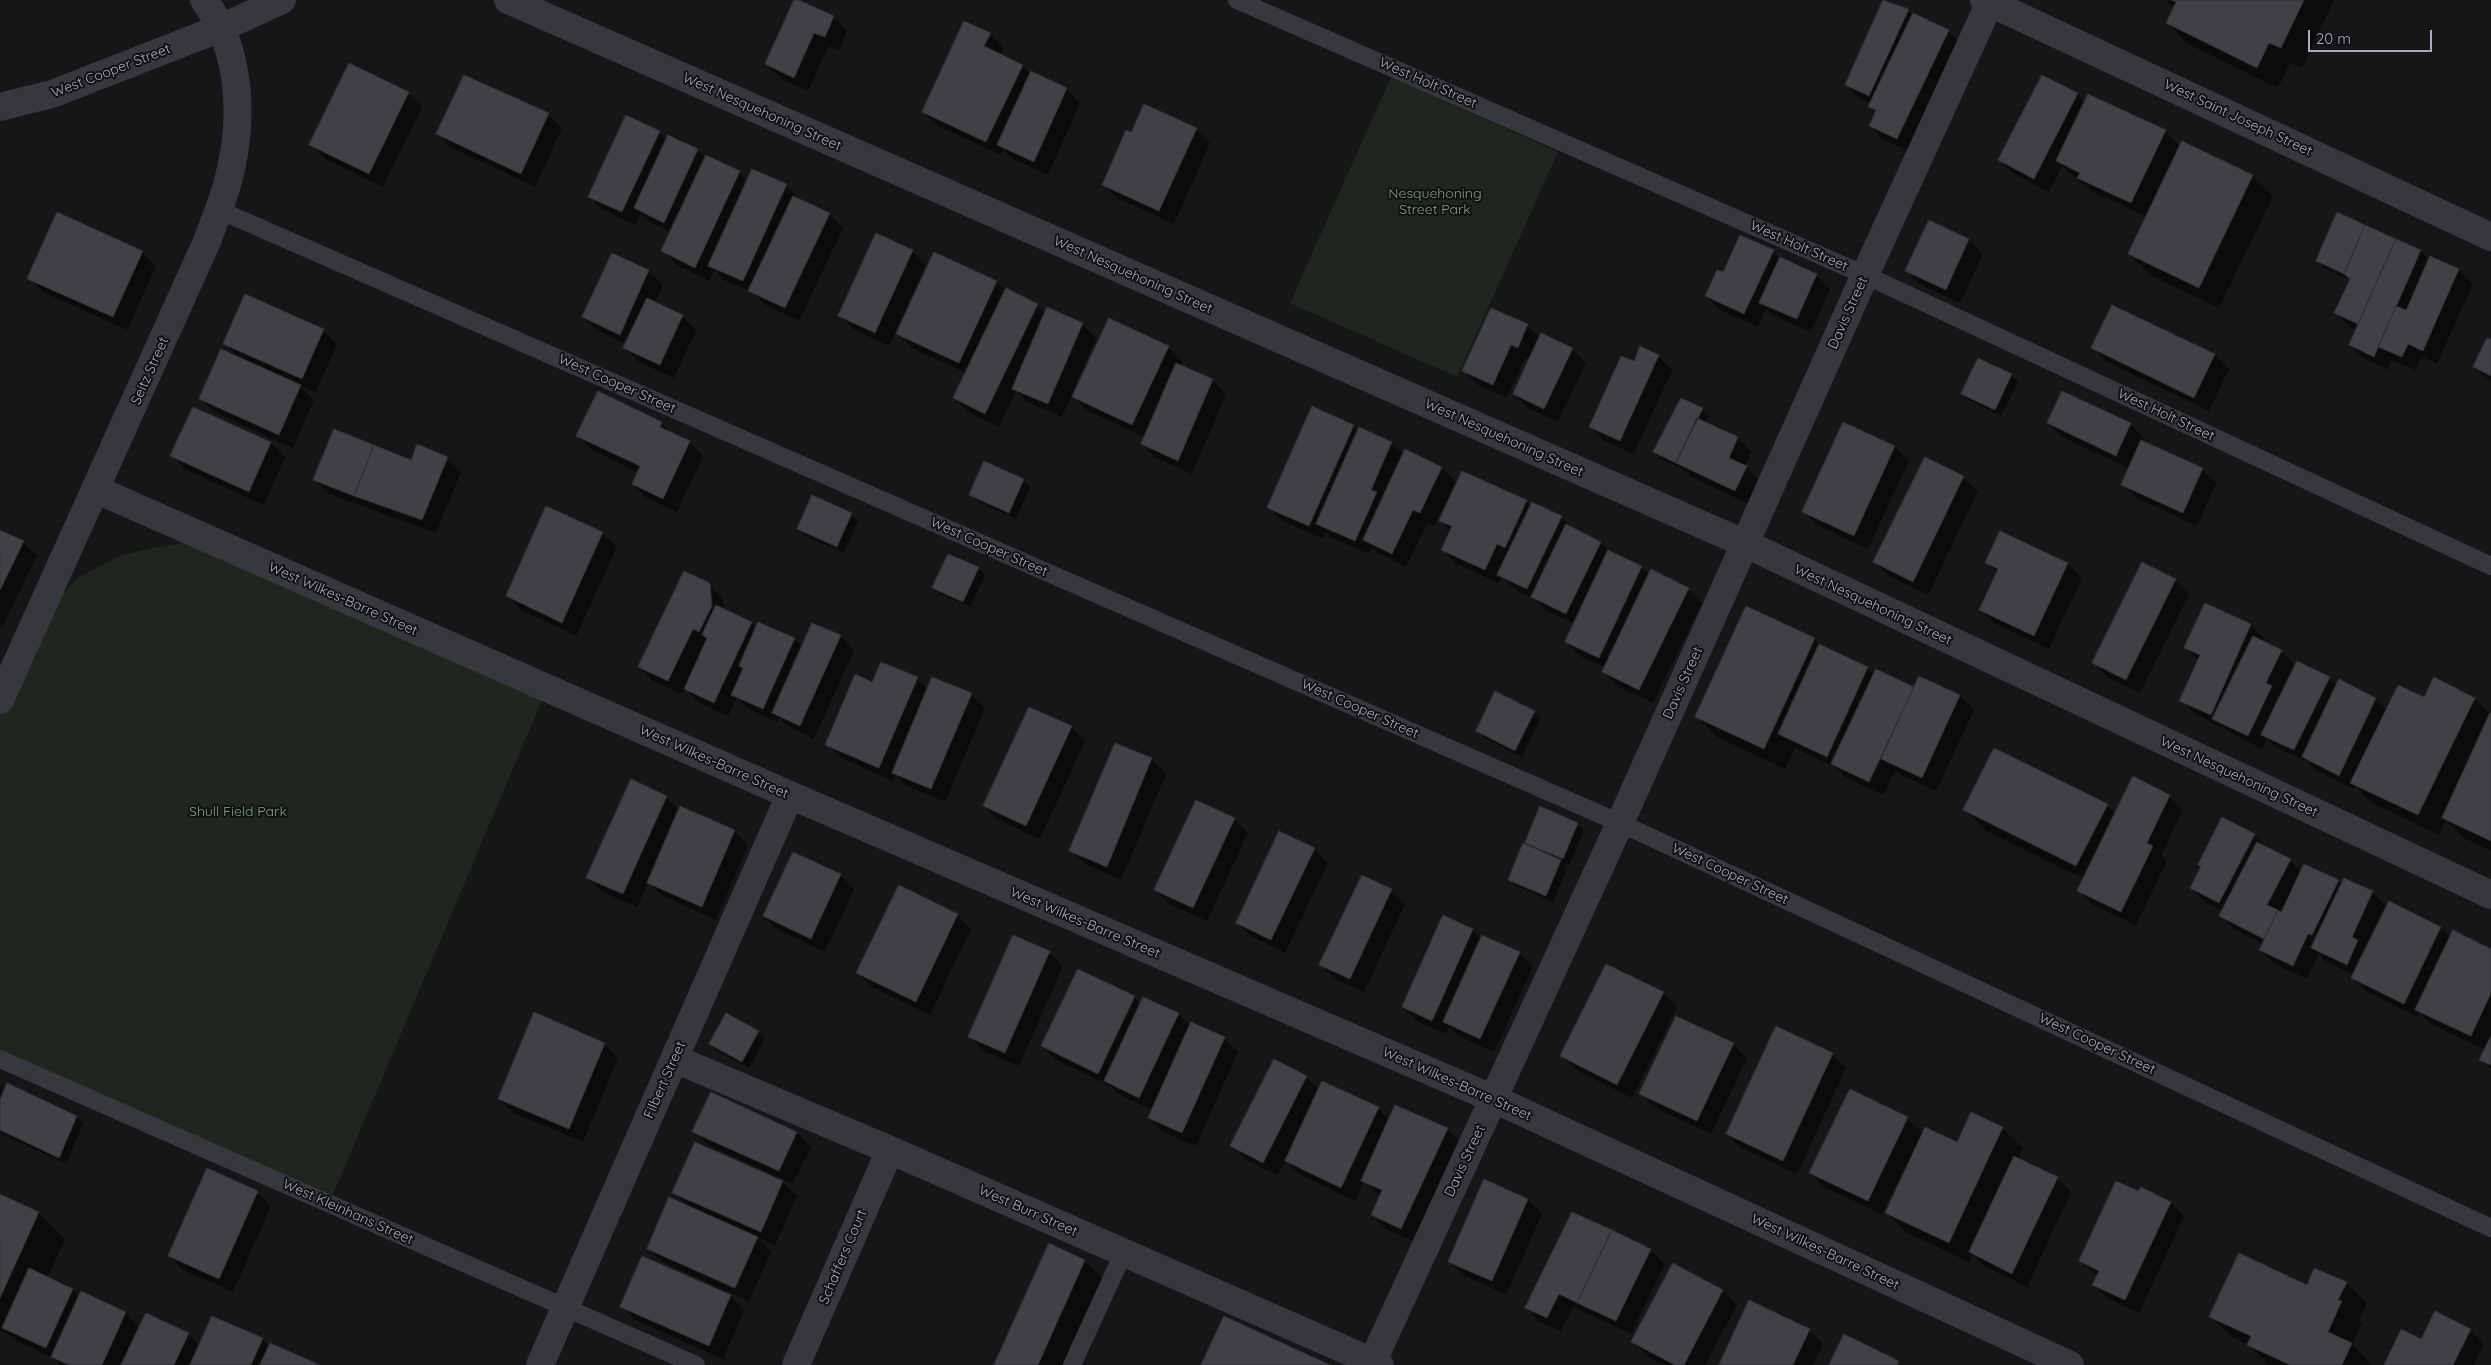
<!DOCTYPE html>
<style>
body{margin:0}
#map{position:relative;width:2491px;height:1365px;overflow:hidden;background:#161618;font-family:Quicksand,sans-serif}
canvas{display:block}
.scale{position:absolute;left:2308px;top:30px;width:124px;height:22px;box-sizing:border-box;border:2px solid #a8adb8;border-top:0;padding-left:6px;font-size:15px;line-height:18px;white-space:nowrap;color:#a8adb8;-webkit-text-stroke:4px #111113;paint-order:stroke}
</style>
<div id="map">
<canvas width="2491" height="1365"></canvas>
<div class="scale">20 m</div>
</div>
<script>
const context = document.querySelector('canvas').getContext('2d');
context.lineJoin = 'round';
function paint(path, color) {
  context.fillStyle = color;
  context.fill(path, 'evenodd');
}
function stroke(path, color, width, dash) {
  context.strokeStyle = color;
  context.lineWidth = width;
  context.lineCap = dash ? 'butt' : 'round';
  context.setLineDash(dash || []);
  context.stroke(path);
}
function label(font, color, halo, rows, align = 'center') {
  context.font = font + ' Quicksand,sans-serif';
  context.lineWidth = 4;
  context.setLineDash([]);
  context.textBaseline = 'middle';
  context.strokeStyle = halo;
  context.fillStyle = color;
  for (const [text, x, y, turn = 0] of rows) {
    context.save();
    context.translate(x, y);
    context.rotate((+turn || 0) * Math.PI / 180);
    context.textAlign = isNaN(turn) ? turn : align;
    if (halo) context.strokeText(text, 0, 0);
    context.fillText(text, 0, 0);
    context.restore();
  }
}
const green = new Path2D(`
 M1391,77L1558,152L1457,377L1290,303Z
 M210,540L547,688L329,1204L0,1059V700L33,627L76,579L119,556L157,547Z`);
const shadow = new Path2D(`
 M796,0L834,17L847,31L839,50L829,46L808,91L780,78L766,64Z
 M1885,0L1948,31L1962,45L1911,152L1884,140L1870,126L1876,113L1870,107L1871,104L1860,99L1846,85Z
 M2166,0H2334L2302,68L2290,63L2278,88L2188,44L2168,23L2175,8Z
 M990,34L1004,48L1000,55L1022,66L1031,74V73L1067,89L1080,103L1048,175L1013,159L1003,149L1001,155L937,126L923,112Z
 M2043,77L2078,95L2085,102L2165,131L2181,147L2252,176L2273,196L2219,308L2150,275L2130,254L2147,217L2093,192L2062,166L2049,192L2014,174L2000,160ZM2072,168L2085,176L2072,170Z
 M408,93L422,107L383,187L325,159L311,145Z
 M548,114L562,128L535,187L452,148L438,134Z
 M1196,129L1210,143L1174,224L1117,198L1103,184L1131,134Z
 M659,133L667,140L697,150L706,158L739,172L748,181L786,186L800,199L829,214L843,228L799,321L764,304L751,291L724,280L714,270L709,281L677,265L663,251L671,232L649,222L641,214L636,225L603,210L589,196Z
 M2338,214L2420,251L2429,260L2430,258L2459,270L2473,284L2437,364L2422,357L2416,370L2392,360L2388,370L2364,359L2350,345L2356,330L2350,327L2336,313L2351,280L2324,268L2318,261Z
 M1969,240L1983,254L1960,303L1920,285L1907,271Z
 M912,251L926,265L889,346L853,329L839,315Z
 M1773,251L1780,259L1816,275L1830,289L1811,332L1774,316L1766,309L1758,327L1720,310L1706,296L1724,274Z
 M142,252L156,266L127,330L43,292L29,278Z
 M613,255L649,271L663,285L654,303L682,316L696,330L674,378L639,362L625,348L626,344L598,331L584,317Z
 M996,282L1006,291L1037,305L1045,314L1082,324L1096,338L1062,417L1027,402L1016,391L999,427L968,412L954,398L966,373L912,348L898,334Z
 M2112,307L2215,355L2229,369L2209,411L2107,362L2093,348Z
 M1527,325L1540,338L1572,349L1586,363L1558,422L1528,408L1514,394L1530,360L1525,358L1507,398L1478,385L1464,371Z
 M323,330L337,344L316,392L299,385L314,400L293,448L214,412L200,398L239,358L224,343Z
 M2491,341V382L2474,367Z
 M1168,347L1182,361L1180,366L1212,380L1226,394L1192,474L1156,458L1142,444L1145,437L1088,411L1074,397Z
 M1641,348L1659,356L1672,370L1634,454L1604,441L1590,427L1634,362Z
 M2011,375L2018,382L2001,416L1969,400L1963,394Z
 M193,408L271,443L285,457L264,505L186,470L172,456Z
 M1702,409L1709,416L1705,423L1738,438L1752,452L1745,467L1760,481L1749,504L1691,477L1684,470L1661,459L1654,452L1668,423L1670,425Z
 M661,423L673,434L689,442L703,456L677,512L647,498L633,484L638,472L592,450L578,436Z
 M2048,423L2130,424L2144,438L2142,442L2202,469L2216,483L2197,526L2137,498L2123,484L2130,469L2062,437Z
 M1844,424L1895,447L1909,461L1868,549L1818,526L1804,512Z
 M1353,426L1358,431L1359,429L1392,443L1404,455L1442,468L1456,482L1434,526L1427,523L1406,567L1378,553L1372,547L1369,554L1332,538L1326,532L1323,539L1283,521L1269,507Z
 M447,458L461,472L436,533L329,494L315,480Z
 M1925,458L1964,478L1978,491L1928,595L1889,576L1875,562Z
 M1023,480L1030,487L1016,519L977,501L970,495Z
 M1526,501L1531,506L1561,517L1573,529L1601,543L1610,552L1641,567L1650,575L1688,589L1702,603L1653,703L1617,686L1604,672L1606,668L1580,656L1566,642L1575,624L1547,611L1536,600L1513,588L1502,577L1499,583L1456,564L1443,550L1451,531L1441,520Z
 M547,508L603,533L617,547L576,636L521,610L507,596Z
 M852,514L858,521L844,553L805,536L798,529Z
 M0,532L23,542L37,556L2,627L0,626Z
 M2001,533L2068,564L2082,578L2049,649L1994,623L1980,610L1998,573L1987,562Z
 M978,568L985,575L970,607L940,594L934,588Z
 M2175,580L2189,594L2140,693L2107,677L2094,663Z
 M709,584L723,599L724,610L751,623L757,628L794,639L803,647L840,636L854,650L814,739L788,726L779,718L777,722L747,708L737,698L728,716L699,703L685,688L682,694L653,681L639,667Z
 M2205,605L2251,625L2265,639L2263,642L2281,651L2296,666L2329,678L2337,686L2376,699L2387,710L2424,699H2474L2491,715V851L2464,838L2446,820L2439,835L2372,803L2354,785L2353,789L2317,771L2308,762L2277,748L2267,739L2262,749L2195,714L2181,700L2199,661L2186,648Z
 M1747,608L1815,639L1823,648L1867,668L1875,675L1914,689L1920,678L1960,696L1974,710L1936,791L1895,772L1883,795L1846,778L1836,768L1795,748L1785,769L1717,737L1696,716Z
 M917,679L928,690L971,694L985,708L945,802L907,786L896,775L893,781L841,758L827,744L873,684Z
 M1534,712L1541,718L1522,757L1485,738L1478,731Z
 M1071,727L1085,741L1040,839L998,820L984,806Z
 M1116,744L1152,760L1166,774L1121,880L1085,864L1071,850Z
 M2169,796L2183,810L2161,856L2167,861L2136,925L2093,905L2079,891L2084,879L1985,830L1965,810L2107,805L2116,814Z
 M666,797L679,810L734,831L748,845L716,920L663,896L648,882L637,907L602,892L588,878Z
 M1234,819L1248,833L1207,921L1169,904L1155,890Z
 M1577,824L1584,831L1569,865L1561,862L1567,868L1553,902L1516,886L1509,879L1532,848L1526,842Z
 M2254,835L2268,848L2290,860L2302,872L2338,881L2342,885L2372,892L2387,907L2389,902L2441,928L2451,938L2491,950V1069L2481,1059L2486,1050L2431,1024L2420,1013L2418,1017L2367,992L2353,978L2354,975L2326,962L2319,954L2307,979L2274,964L2260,950L2263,944L2235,930L2221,916L2223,911L2205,902L2191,888L2202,867L2199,864Z
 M1314,849L1328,863L1285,953L1251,936L1237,922Z
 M840,875L854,889L825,952L778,930L764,916Z
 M1391,890L1405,904L1364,992L1335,979L1321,965Z
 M957,915L971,929L930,1015L872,987L858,973Z
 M1472,930L1482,939L1519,953L1533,967L1494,1052L1458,1036L1449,1027L1446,1034L1417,1021L1403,1007Z
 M1049,952L1063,966L1019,1066L983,1051L969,1037Z
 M1663,993L1677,1007L1632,1098L1576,1070L1562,1056Z
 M1134,997L1141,1004L1178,1014L1190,1026L1224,1038L1238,1052L1196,1146L1163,1132L1149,1118L1152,1110L1120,1095L1110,1086L1056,1060L1042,1046Z
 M534,1014L604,1044L618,1058L583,1142L513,1113L499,1099Z
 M758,1032L765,1039L749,1068L717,1051L711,1044Z
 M1733,1044L1747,1058L1711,1134L1655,1108L1641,1094Z
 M1832,1054L1846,1068L1797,1174L1741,1148L1727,1134Z
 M1306,1077L1319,1090L1378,1108L1390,1120L1447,1129L1461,1143L1415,1242L1386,1229L1372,1215L1381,1196L1364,1182L1355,1201L1300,1175L1285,1160L1278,1176L1246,1160L1232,1146Z
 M0,1085L5,1091L8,1085L77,1117L83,1124L66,1164L0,1133Z
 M711,1094L797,1133L811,1147L793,1184L708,1145L694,1131Z
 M1907,1118L1923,1133L1958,1144L2002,1128L2023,1148L2018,1160L2057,1178L2071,1192L2027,1287L1984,1266L1973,1255L1969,1262L1907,1233L1886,1213L1907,1168L1905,1166L1882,1214L1824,1187L1810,1173Z
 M695,1143L783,1182L797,1196L775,1245L755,1236L771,1252L749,1301L662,1262L648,1248L688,1207L674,1192Z
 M1485,1181L1528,1200L1542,1214L1506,1295L1463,1275L1449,1261Z
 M257,1192L271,1206L233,1292L183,1270L169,1256Z
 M2139,1193L2171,1203L2184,1217L2139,1313L2108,1299L2094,1285L2098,1276L2080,1261Z
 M0,1195L39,1213L65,1239L47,1278L73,1290L80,1297L125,1313L140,1328L188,1334L200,1346L262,1339L270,1347L317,1365H61L55,1359L17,1341L11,1336L0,1330Z
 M1572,1213L1651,1250L1665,1264L1631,1334L1573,1307L1561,1331L1540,1322L1526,1308Z
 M1084,1261L1105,1281L1068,1365H996Z
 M1673,1265L1723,1291L1737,1305L1705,1365H1664L1647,1356L1633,1342Z
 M2346,1283L2367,1304L2359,1320L2362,1323L2352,1345L2372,1365H2269L2249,1345L2232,1337L2211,1317L2307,1286Z
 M730,1296L744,1310L723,1359L635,1320L621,1306Z
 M2435,1313L2470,1330L2484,1344L2474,1365H2385L2422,1341Z
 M1809,1330L1823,1344L1813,1365H1720Z`);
const building = new Path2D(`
 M794,0H799L834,16L825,37L814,33L794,78L765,64Z
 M1883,0L1909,9L1869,96L1845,85Z
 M2171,0H2304L2281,48L2269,43L2257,68L2166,23L2176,2Z
 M1913,13L1949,30L1897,139L1869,126L1876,110L1868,107Z
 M964,21L991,33L984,46L1023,65L986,142L922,112Z
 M349,63L409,92L369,174L309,145Z
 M1031,71L1067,88L1034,162L997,145Z
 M464,75L549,113L521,174L436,134Z
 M2042,75L2078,93L2034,179L1998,160Z
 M2088,94L2166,130L2131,203L2077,178L2080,173L2056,161Z
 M1144,104L1197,128L1159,211L1102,185L1126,130L1131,132Z
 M626,115L660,131L622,212L588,197Z
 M668,135L698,149L664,223L634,208Z
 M2182,141L2253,175L2199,288L2128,254Z
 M706,155L740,171L695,268L661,251Z
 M752,169L787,184L743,281L708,266Z
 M793,196L830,213L785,308L748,291Z
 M57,212L143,251L113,317L27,279Z
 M2337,212L2365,225L2344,274L2316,261Z
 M1929,220L1969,239L1946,290L1905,271Z
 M2365,225L2396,239L2358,324L2334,313L2350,279L2344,274Z
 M876,233L913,250L875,333L838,316Z
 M1740,235L1774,250L1744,314L1705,296L1717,270L1723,272Z
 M2396,239L2421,250L2374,357L2349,345Z
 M934,252L997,281L959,363L896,334Z
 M612,253L649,270L620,335L582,317Z
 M2430,256L2459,269L2423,351L2408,344L2402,357L2378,347L2396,306L2406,310Z
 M1780,257L1817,274L1797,319L1759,303Z
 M1006,288L1038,304L985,414L953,398Z
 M245,294L324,329L302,379L223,344Z
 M647,298L683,315L660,365L623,348Z
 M2112,305L2215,354L2194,398L2091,348Z
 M1047,307L1083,323L1048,404L1012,389Z
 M1491,308L1528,324L1518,348L1511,345L1493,385L1462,371Z
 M1109,318L1169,346L1132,425L1072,397Z
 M1541,333L1573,348L1544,409L1513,394Z
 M2487,338L2491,339V376L2473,367Z
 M1640,346L1659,355L1620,441L1589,427L1621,356L1634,361Z
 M221,349L301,385L279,435L199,399Z
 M1978,358L2012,374L1995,410L1961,394Z
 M1176,363L1213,379L1178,461L1141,444Z
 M598,391L662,422L660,427L690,441L663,499L632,484L640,466L576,436Z
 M2062,391L2131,423L2116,456L2047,423Z
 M1681,398L1703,408L1676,463L1653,452Z
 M1312,406L1354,425L1309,526L1267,508Z
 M193,407L271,442L249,492L170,456Z
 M1697,418L1738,437L1729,458L1747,466L1735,491L1676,463Z
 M1843,422L1895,446L1854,536L1802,512Z
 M1359,427L1392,442L1371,490L1377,492L1355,541L1316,524Z
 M334,429L374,445L354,496L313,480Z
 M2141,440L2203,468L2183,513L2121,485Z
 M417,444L448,457L422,520L354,496L374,445L411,460Z
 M1405,449L1442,467L1420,513L1413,510L1392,554L1363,540Z
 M1925,457L1964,476L1913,582L1873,562Z
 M984,461L1024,479L1009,513L969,495Z
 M1462,471L1527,500L1505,548L1497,544L1485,570L1441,550L1452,526L1439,521Z
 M812,495L852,513L837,547L797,529Z
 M1532,502L1562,516L1527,589L1497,575Z
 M546,506L603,532L562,623L506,596Z
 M1566,524L1601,542L1566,614L1531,597Z
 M0,530L24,541L0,590Z
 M2000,531L2068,563L2034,636L1979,610L1998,569L1985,563Z
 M1608,550L1642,566L1599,658L1565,642Z
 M948,554L979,567L963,602L932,588Z
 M2142,562L2176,579L2126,680L2092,663Z
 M1651,569L1689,588L1639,690L1602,672Z
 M684,571L710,583L712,606L699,632L693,629L668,681L638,667Z
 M2205,603L2251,624L2211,715L2179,701L2200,655L2184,648Z
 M716,605L752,622L714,703L684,689L707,638L702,635Z
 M1746,606L1815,638L1764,749L1695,717Z
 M758,622L795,638L763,709L731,695L743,668L739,666Z
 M812,623L841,635L800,726L772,713Z
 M2253,636L2282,650L2266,683L2272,686L2248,736L2212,719Z
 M1819,644L1868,667L1827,757L1778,734Z
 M2297,661L2330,677L2294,750L2261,735Z
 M881,662L918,677L879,768L825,745L855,674L872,682Z
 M1876,669L1914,687L1869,782L1831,764Z
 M1919,676L1960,695L1922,778L1881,759Z
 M932,677L972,693L931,789L892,773Z
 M2434,677L2475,698L2418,815L2350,783L2398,685L2424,697Z
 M2339,679L2376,698L2339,776L2302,757Z
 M1495,691L1535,711L1515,751L1476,731Z
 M1029,707L1072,726L1026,826L983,806Z
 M2490,713H2491V841L2442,818Z
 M1115,743L1152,758L1107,867L1069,851Z
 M1994,748L2108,804L2076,866L1963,810Z
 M2133,776L2170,795L2147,843L2153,846L2121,912L2077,891Z
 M631,779L667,796L623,894L586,878Z
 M1196,800L1235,818L1193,908L1154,890Z
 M680,806L735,830L702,907L647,883Z
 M1540,806L1578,823L1563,859L1525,843Z
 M2222,817L2255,834L2219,903L2190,888L2201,866L2198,865Z
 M1279,831L1315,848L1271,940L1236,923Z
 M2257,842L2291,859L2267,905L2278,910L2264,939L2219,916Z
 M1523,843L1561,860L1546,896L1508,880Z
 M793,852L841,874L811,939L763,916Z
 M2304,864L2339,880L2312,935L2308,934L2293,966L2259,950L2278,910L2281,912Z
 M1362,875L1392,889L1350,979L1319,965Z
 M2344,878L2373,891L2352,937L2358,940L2347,965L2311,948Z
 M899,885L958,914L916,1002L856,973Z
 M2389,901L2441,927L2404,1004L2351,978Z
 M1443,915L1473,929L1432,1021L1402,1007Z
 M2453,930L2491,949V993L2471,1036L2415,1010Z
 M1013,935L1050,951L1005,1053L968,1037Z
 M1482,935L1520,952L1480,1039L1443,1022Z
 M1606,964L1664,992L1617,1085L1560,1056Z
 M1078,969L1135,996L1098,1074L1041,1046Z
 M1143,997L1179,1013L1139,1098L1104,1081Z
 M534,1012L605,1043L569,1129L498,1099Z
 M726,1013L759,1031L742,1062L709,1044Z
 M1676,1016L1734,1043L1697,1121L1639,1094Z
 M1191,1022L1225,1037L1182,1133L1148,1118Z
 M1776,1026L1833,1053L1783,1161L1726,1134Z
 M2491,1036V1065L2479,1060Z
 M1274,1059L1307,1076L1263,1163L1230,1146Z
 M1322,1081L1379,1107L1341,1188L1285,1161Z
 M7,1083L77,1116L59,1158L0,1130V1100Z
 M1850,1089L1908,1117L1868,1201L1809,1173Z
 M711,1092L797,1132L779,1171L692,1132Z
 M1395,1105L1448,1128L1401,1229L1371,1215L1382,1190L1361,1181Z
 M1971,1112L2003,1127L1949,1243L1885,1213L1925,1127L1957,1142Z
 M695,1142L783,1181L761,1232L672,1193Z
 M2014,1156L2058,1177L2012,1274L1969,1252Z
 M207,1168L258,1191L219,1279L168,1256Z
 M1484,1179L1528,1199L1492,1281L1448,1262Z
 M2116,1181L2138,1191L2141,1187L2171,1202L2125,1300L2092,1285L2099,1271L2079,1261Z
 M0,1194L39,1212L0,1298Z
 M669,1197L758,1237L735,1288L647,1249Z
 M1572,1212L1612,1230L1577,1303L1559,1294L1547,1318L1525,1308Z
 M1612,1230L1651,1249L1616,1321L1577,1303Z
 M1049,1243L1085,1260L1038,1365H994Z
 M2239,1253L2307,1285L2314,1268L2347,1282L2338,1300L2342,1301L2328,1332L2352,1343L2342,1365H2290L2247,1345L2251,1336L2209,1317Z
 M642,1256L731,1295L709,1346L620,1307Z
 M1673,1263L1723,1290L1684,1365H1675L1631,1342Z
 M29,1268L73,1289L46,1348L2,1328Z
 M81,1291L126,1312L102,1365H69L51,1357Z
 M1749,1300L1810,1329L1793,1365H1719Z
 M2435,1311L2471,1329L2453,1365H2384L2401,1329L2421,1339Z
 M146,1313L189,1333L174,1365H121Z
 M212,1316L263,1338L251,1365H190Z
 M1224,1316L1330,1365H1201Z
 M1844,1334L1899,1361L1897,1365H1829Z
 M270,1343L320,1365H260Z`);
const service = new Path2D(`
 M1237,0L1865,275L2491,566
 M219,210L1620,823L2491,1228
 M0,1059L696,1365
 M1072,1365L1123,1254`);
const minor = new Path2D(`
 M508,0L1746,544L2491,895
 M1984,0L2491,237
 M0,107L52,94L221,28L282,0
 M97,490L790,795L1494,1099L2070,1365
 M0,700L208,239C214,221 222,203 227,185C244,124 243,52 204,0
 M675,1059L890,1150L1380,1365
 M540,1365L790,795
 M796,1365L890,1150
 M1371,1365L1620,823L1865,275L1991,0`);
const streetNames = [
 ["West Cooper Street",111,71,-21],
 ["West Holt Street",1428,83,24],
 ["West Nesquehoning Street",762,112,24],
 ["West Saint Joseph Street",2238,118,25],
 ["West Holt Street",1799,246,24],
 ["West Nesquehoning Street",1133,275,24],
 ["Davis Street",1848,313,-66],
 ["Seitz Street",150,371,-66],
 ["West Cooper Street",617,384,24],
 ["West Holt Street",2166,415,25],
 ["West Nesquehoning Street",1504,438,24],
 ["West Cooper Street",989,547,24],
 ["West Wilkes-Barre Street",343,599,24],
 ["West Nesquehoning Street",1873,605,25],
 ["Davis Street",1683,683,-66],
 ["West Cooper Street",1360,709,24],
 ["West Wilkes-Barre Street",714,762,24],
 ["West Nesquehoning Street",2239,777,25],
 ["West Cooper Street",1730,874,25],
 ["West Wilkes-Barre Street",1085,923,23],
 ["West Cooper Street",2097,1044,25],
 ["Filbert Street",665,1080,-66],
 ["West Wilkes-Barre Street",1457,1084,24],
 ["Davis Street",1465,1161,-65],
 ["West Burr Street",1028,1211,24],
 ["West Kleinhans Street",348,1212,24],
 ["West Wilkes-Barre Street",1825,1252,25],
 ["Schaffers Court",843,1257,-67]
];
const parkNames = [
 ["Nesquehoning",1435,194],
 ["Street Park",1435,210],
 ["Shull Field Park",238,812]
];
paint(green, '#1e261f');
paint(shadow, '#0007');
paint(building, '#404145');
stroke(building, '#303034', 1);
stroke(service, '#37383d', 18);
stroke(minor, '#37383d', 28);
label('14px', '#a8adb8', '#111113', streetNames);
label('14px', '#7fa381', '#111113', parkNames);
</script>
